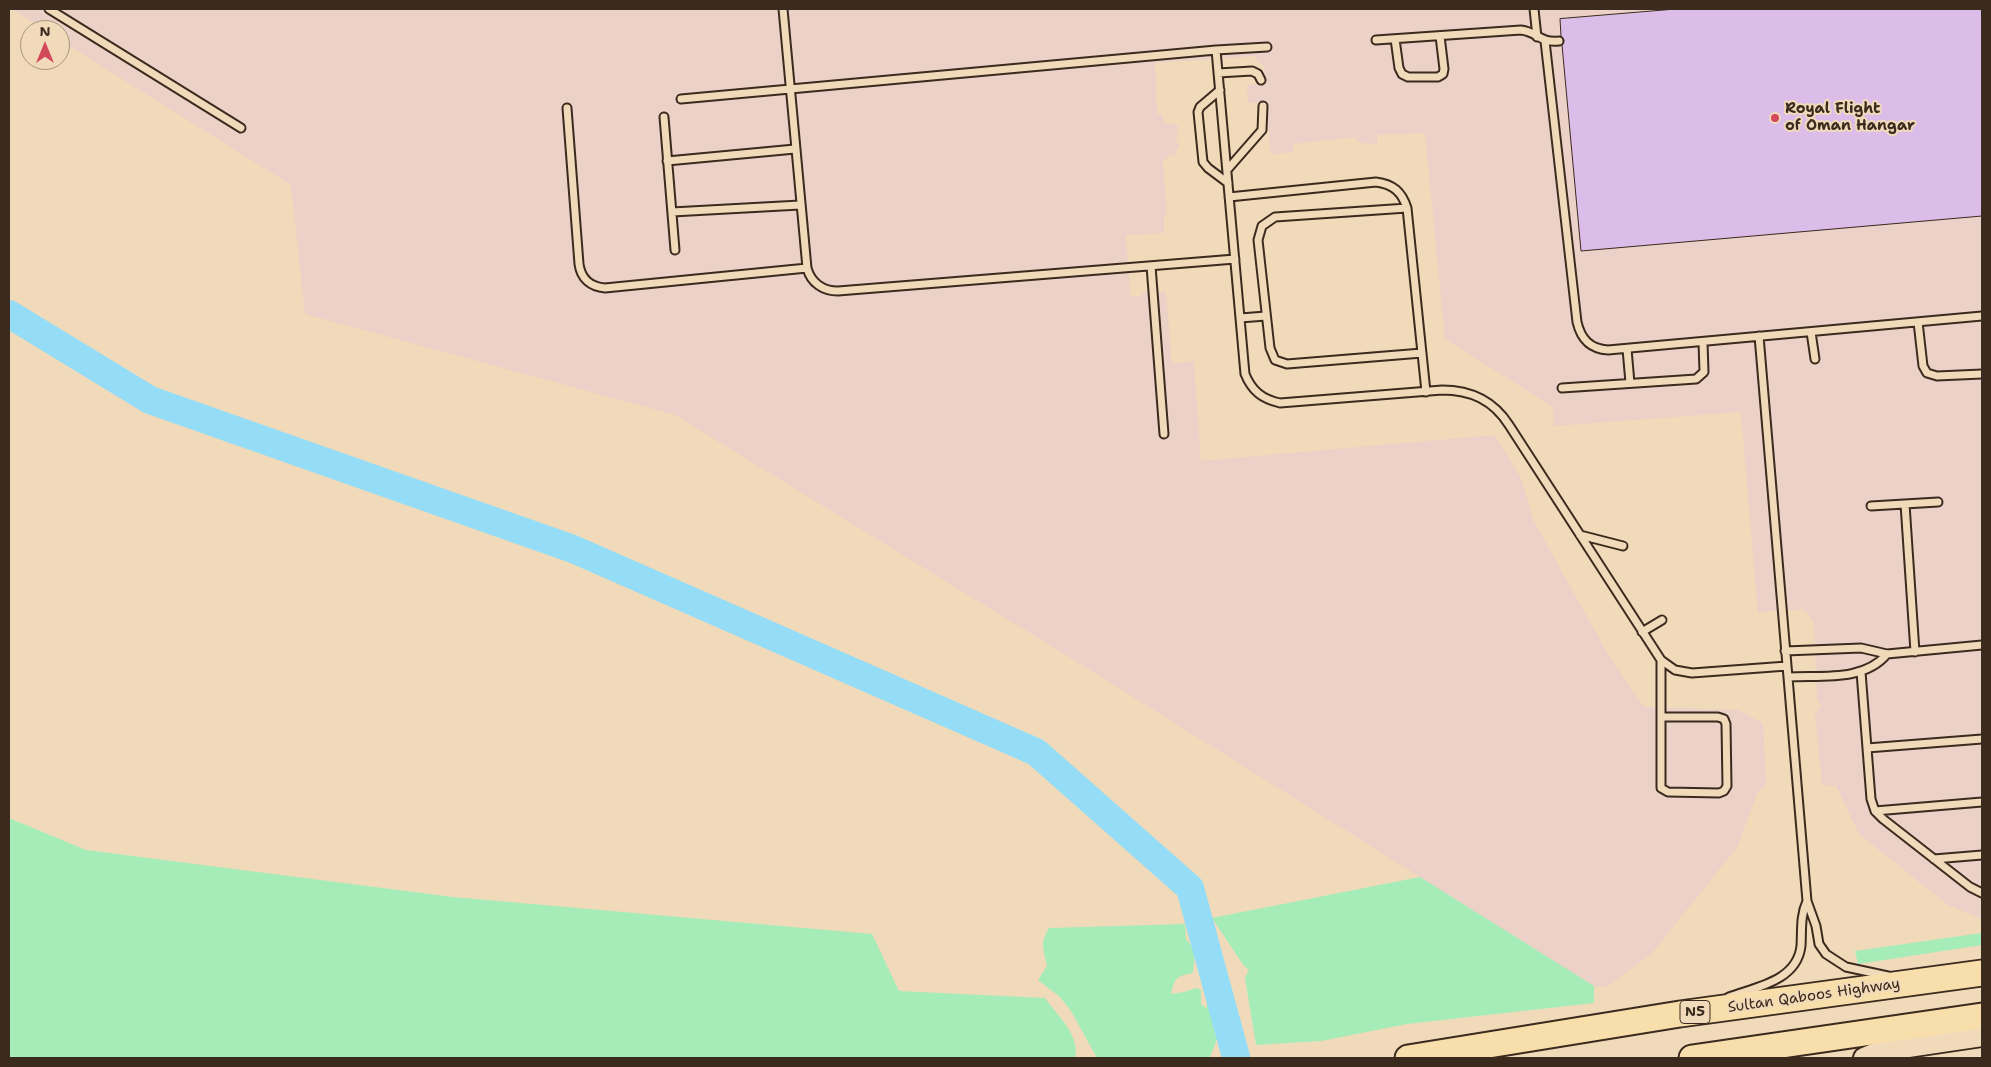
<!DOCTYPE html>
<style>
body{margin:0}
#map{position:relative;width:1991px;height:1067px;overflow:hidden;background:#f1dab9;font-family:"Shantell Sans",sans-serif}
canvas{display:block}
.frame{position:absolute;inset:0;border:10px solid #3b2a1e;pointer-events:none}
.north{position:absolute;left:20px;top:20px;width:50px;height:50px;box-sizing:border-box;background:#f1dab9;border:1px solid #a8947b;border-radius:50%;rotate:0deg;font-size:14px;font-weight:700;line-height:20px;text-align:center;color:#3b2a1e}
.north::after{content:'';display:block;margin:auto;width:18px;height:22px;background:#d1495b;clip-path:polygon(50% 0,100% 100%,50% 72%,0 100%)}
</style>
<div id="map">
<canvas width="1991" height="1067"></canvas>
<div class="frame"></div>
<div class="north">N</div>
</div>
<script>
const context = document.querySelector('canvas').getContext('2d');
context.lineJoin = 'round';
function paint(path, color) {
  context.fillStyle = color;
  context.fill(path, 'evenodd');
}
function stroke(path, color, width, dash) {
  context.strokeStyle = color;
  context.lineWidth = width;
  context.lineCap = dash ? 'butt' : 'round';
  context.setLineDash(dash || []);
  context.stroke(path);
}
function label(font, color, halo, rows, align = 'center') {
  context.font = font + ' "Shantell Sans",sans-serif';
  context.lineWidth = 4;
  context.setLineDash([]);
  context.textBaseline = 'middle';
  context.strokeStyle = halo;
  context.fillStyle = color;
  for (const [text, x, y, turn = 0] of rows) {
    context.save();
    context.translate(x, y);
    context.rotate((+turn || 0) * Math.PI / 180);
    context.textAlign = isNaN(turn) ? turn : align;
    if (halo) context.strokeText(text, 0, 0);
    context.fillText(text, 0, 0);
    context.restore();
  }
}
const built = new Path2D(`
 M12,9H1982V919L1948,905L1859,834L1836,786L1822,785L1815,714L1821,706L1817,699L1814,622L1804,609L1758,612L1741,412L1554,426L1553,407L1445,339L1425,133L1377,135V144L1360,143L1355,137L1293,144V152L1271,154L1266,102L1248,103L1247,85L1265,84L1264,67L1254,56L1155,63L1157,114H1163V123H1172L1178,126L1176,142L1179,143L1178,150H1175V156L1168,155L1167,159L1163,160L1167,214L1164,215V233L1126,235L1130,296H1142V293L1166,292L1172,364L1194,361L1201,461L1494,435L1520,476L1534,521L1587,617L1614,664L1644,707L1738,710L1763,723L1766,784L1757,793L1738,846L1652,953L1611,984L1603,987L1594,986L1074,660L675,415L305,314L291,185L60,40V30H45Z`);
const green = new Path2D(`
 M9,818L86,850L453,897L872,934L899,991L1045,998C1057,1015 1081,1036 1075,1058H13L9,1057Z
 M1420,877L1594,986V1003L1407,1024L1321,1041L1256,1045L1245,978L1249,970L1244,966L1212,918Z
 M1185,924L1186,939L1195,950L1193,973C1176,976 1175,978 1171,994L1184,992L1196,988L1201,990V1004L1206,1008L1207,1004H1213C1222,1023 1219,1040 1209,1058H1097L1071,1011L1060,997L1038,980L1047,966C1044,949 1039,944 1049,928Z
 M1982,933V945L1858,964L1855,951Z`);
const river = new Path2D(`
 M9,314L150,400L573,549L1036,752L1190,888L1236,1057`);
const building = new Path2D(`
 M1676,9H1982V216L1581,251L1562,45L1564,40L1561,36L1560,19Z`);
const lane = new Path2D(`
 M49,9L241,128
 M783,9L807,268C811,283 823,291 838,291L1235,259
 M1534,9L1537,37
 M1395,39L1399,68L1402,74L1408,77H1438L1443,74L1444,69L1440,36
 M1376,40L1521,30C1538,32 1539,43 1559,41
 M1545,41L1577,322C1581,339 1590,349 1608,350L1982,316
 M1216,50L1245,374C1252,391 1262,399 1280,403L1442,390C1471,390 1493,400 1509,425L1661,660L1675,670L1692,673L1787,666
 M1218,73L1252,71L1258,74L1261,80
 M1220,90L1200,107L1198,112L1203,162L1208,168L1228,183
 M681,99L1216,50L1267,47
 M567,108L579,264C581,279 591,287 605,288L807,268
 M664,117L675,250
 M667,161L795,149
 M1227,170L1262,130L1263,106
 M1229,197L1376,182C1393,184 1402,192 1407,208L1426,392
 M1407,208L1275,217L1262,226L1258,240L1270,348L1275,360L1287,364L1422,353
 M672,212L800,205
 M1151,266L1164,434
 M1240,318L1266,316
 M1918,322L1923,366L1927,373L1937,376L1982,374
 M1811,332L1815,359
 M1759,336L1807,901L1816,926L1819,944L1826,954L1846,967L1888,976
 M1627,349L1630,383
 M1562,388L1696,379L1704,372L1703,342
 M1905,504L1915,652
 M1871,506L1938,502
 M1580,535L1623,546
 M1642,632L1662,620
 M1785,651L1861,648L1887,654L1982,645
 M1661,660V788L1668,792L1719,793L1724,791L1727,786L1726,724L1724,719L1718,717H1661
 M1861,672L1871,799L1875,811L1883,819L1970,887L1982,893
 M1788,677C1820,675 1864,682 1887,654
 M1867,748L1982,739
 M1875,811L1982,802
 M1934,859L1982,855
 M1729,997C1756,987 1797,981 1801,946C1802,931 1800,916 1807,901`);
const secondary = new Path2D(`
 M1864,1058L1881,1051L1982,1036`);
const highway = new Path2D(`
 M1408,1058L1680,1014L1982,973
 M1692,1058L1982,1016`);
const markers = [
 [1775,118,5,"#d1495b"]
];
const shields = [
 [1695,1012,30]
];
const shieldNames = [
 ["N5",1695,1012]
];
const poiNames = [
 ["Royal Flight",1785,109],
 ["of Oman Hangar",1785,126]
];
const streetNames = [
 ["Sultan Qaboos Highway",1814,996,-8]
];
paint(built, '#ebd1c7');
paint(green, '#a5ecb9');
stroke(river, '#95ddf7', 28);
paint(building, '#dcbce8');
stroke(building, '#3b2a1e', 1);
stroke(lane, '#3b2a1e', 11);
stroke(secondary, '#3b2a1e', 24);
stroke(highway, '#3b2a1e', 29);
stroke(lane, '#f1dab9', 7);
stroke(secondary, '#f1dab9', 20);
stroke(highway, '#f8deab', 25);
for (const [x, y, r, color] of markers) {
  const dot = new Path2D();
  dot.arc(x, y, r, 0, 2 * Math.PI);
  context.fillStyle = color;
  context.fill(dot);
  stroke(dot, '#f1dab9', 2);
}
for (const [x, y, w] of shields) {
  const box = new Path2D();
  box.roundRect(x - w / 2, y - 11.5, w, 23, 4);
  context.fillStyle = '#f1dab9';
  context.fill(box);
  stroke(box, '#3b2a1e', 1);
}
label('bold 14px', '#3b2a1e', null, shieldNames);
label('bold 15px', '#3b2a1e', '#f1dab9', poiNames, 'left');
label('15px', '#3b2a1e', '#f1dab9', streetNames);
</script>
